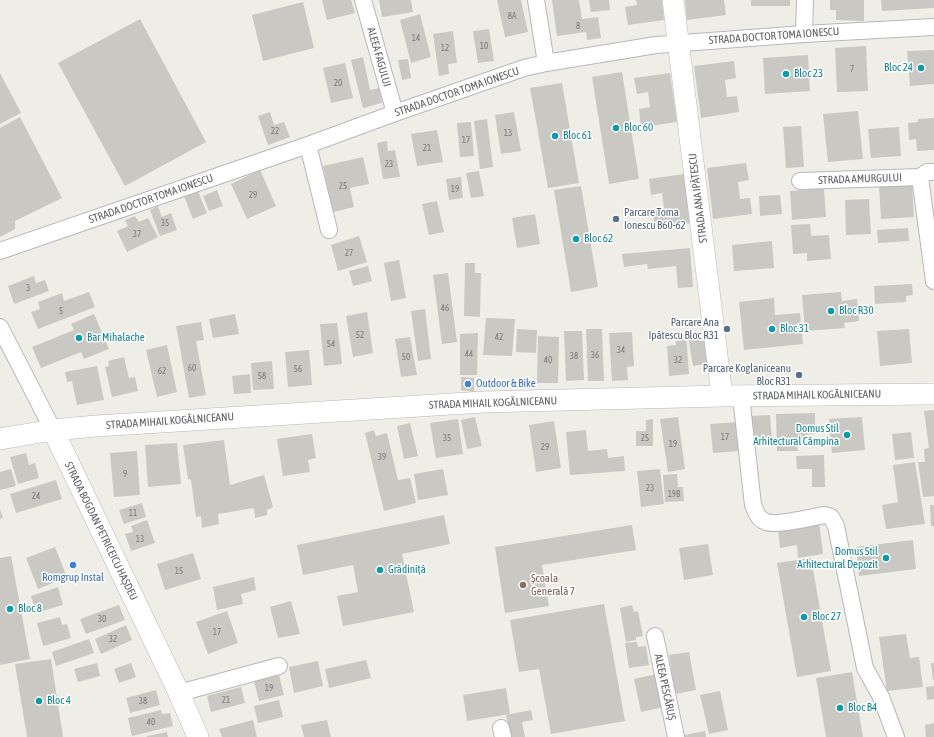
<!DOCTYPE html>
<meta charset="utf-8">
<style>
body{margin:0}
canvas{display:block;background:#efeee6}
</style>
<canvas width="934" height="737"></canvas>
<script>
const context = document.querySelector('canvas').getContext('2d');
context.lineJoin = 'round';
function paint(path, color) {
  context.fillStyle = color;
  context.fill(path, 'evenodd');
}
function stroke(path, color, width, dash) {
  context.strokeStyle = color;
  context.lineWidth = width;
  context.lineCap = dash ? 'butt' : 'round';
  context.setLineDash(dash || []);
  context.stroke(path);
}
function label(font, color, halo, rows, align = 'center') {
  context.font = font + ' "Asap Condensed",sans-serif';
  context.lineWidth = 3;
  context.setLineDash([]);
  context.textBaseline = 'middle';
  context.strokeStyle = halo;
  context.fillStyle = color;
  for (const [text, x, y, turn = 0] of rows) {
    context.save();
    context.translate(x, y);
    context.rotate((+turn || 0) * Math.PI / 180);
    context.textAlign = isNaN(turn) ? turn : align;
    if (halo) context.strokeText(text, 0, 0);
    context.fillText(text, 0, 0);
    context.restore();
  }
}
const building = new Path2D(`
 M322,0H351L355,13L327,20Z
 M379,0H411L413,12L382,17Z
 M497,0H521L528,32L505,37Z
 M552,0H579L582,19L598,17L601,38L587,40L586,32L557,36Z
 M589,0H609L610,10L591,12Z
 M636,0H662L664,20L628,25L625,7L637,5Z
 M685,0H724L726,15L687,20Z
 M751,0H790V6H751Z
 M830,0H864V21L836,20V10H830Z
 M881,0H934V8L882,11Z
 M303,2L314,48L263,61L252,15Z
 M420,14L431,57L411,63L400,20Z
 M140,19L206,142L125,186L58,63Z
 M489,29L494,61L478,63L473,31Z
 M453,31L457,63L448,64L449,74L439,76L433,34Z
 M866,46L868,91L837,92L835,48Z
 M934,50V84L910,86L907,51Z
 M808,55L810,91L765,94L763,58Z
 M363,57L370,90L379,88L382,103L363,108L351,60Z
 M408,59L411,78L402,80L398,60Z
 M734,61L736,78L725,80L727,97L737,96L739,112L701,118L694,66Z
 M345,63L353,98L331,103L323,68Z
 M622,72L639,179L609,184L592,77Z
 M0,73L21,113L0,124Z
 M670,73L677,122L641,127L639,109L650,107L648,92L637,94L634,78Z
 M562,83L579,183L548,188L530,88Z
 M858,111L863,159L828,162L823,114Z
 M270,112L274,125L284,122L290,137L268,145L258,116Z
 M514,112L521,151L501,154L495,115Z
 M20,117L62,198L15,221V229L0,237V128Z
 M934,118V150L917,151L916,139L909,140L908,123L918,122V119Z
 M487,119L493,167L480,169L474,121Z
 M471,122L474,156L460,157L457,123Z
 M801,126L804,167L786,168L783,127Z
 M899,127L901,156L871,158L868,129Z
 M437,130L443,162L417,166L411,134Z
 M387,141L388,151L395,150L400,177L383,179L377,143Z
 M363,157L369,184L350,188L354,207L333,212L323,166Z
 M746,163L749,180L738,182L740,199L750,198L752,214L713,219L707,168Z
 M260,170L276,206L247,219L231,184Z
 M479,171L484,196L471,198L466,173Z
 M684,174L691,223L655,228L652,209L664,208L662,193L651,195L649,179Z
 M461,177L463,198L449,200L446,179Z
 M912,184L914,217L881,219L879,186Z
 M581,186L598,287L571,292L554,190Z
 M824,188L826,217L792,220L790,191Z
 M217,190L223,206L209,211L203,196Z
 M198,191L207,213L193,219L184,196Z
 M780,195L782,214L760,216L759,196Z
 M869,199L871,234L846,235L845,200Z
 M437,201L444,232L429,235L422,204Z
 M158,206L162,217L171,213L177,230L160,236L150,210Z
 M535,214L540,244L517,248L512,218Z
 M135,216L139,222L148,218L158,237L127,252L117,231L128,226L125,220Z
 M810,224L811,236L829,235L831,259L807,261V253L793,254L791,225Z
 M908,228L909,241L878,243L877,230Z
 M359,236L367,262L338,271L331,245Z
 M772,241L774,268L734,271L732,245Z
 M690,248L693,287L678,288L676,266L648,269L647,264L624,267L622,254Z
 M399,260L406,298L391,301L384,263Z
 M465,263H475V273H481L480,317L464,316Z
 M368,266L372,281L353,286L349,271Z
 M448,273L457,342L442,344L433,275Z
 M34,276L36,283L45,280L49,291L14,304L8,286Z
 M912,284L913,295L906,296V302L875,304L874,286Z
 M89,292L95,307L38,329L31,312L40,309L38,302L62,293L64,301Z
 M841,292L842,301L857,299L859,321L844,323L845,328L805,331L802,295Z
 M774,298L775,315L800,313L803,344L744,350L739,302Z
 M425,309L431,359L418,361L411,311Z
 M367,312L373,353L353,357L346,316Z
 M94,314L109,349L84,359L81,352L41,368L32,347L74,330L71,324Z
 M235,314L239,334L213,338L209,319Z
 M486,318L515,319L512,356L483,355Z
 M201,322L204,340L196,341L206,395L189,398L176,326Z
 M337,323L342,364L324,366L320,324Z
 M517,329L537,330L536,353L516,352Z
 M586,329H602L604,381H588Z
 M909,329L912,363L880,366L877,331Z
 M564,331H582L584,380L566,381Z
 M632,332L634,366L627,367L628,380L612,381L609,333Z
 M478,333L477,375H460V334Z
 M686,334L689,374L669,376L667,346L676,345L675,335Z
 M699,335V341L708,340L711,363L693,366L688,336Z
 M538,336L559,337L558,383H537Z
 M410,337L417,375L401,377L395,339Z
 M167,345L177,392L157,397L146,350Z
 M309,350L312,385L288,387L285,352Z
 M124,357L129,378L135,377L138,391L112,397L105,367L109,366L108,361Z
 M272,361L274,389L253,390L251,363Z
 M97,366L104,400L77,405L72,381L67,382L65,372Z
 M250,374L251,393L234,394L232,376Z
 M461,377L474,378V392L461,390Z
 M934,410V496L923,497L918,462H925L924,449L929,448L924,411Z
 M815,413V434L805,435V443H797L798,451H777L776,414Z
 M770,415L772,441L753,442L751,416Z
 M475,417L482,446L467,449L461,420Z
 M678,417L685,469L668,472L660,419Z
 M862,417L865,450L832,453L829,419Z
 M458,419L463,454L436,458L430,423Z
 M653,419V446H636V431H646V420Z
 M554,421L561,468L536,472L529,425Z
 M736,422L739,451L713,453L710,424Z
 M410,423L418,456L404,459L397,426Z
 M374,430L376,436L387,433L398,480L410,478L416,503L384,511L365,433Z
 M586,430L588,451L607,449L608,458L624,456L625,471L570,475L566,432Z
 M911,432L914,458L895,460L892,434Z
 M312,434L316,458L308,460L310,472L283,476L277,439Z
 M224,440L230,485L264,475L273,507L267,510V515L255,518L254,508L218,514L219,524L202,528L201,516L196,517L191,480L188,479L183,445Z
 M177,443L181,484L148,487L145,445Z
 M137,451L140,495L114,497L110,453Z
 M26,453L29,465L35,463L39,478L18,484L10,457Z
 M824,455L825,487H812V469H797L796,456Z
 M915,462L925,524L886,529L882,505L898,502L893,465Z
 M11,469L16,486L0,490V472Z
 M443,469L448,495L418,500L414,474Z
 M660,469L664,504L641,507L637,471Z
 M677,474L678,487H683L684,501L665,502L663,475Z
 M56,480L62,499L16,513L10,494Z
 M142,503L146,517L124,524L119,510Z
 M930,505H934V526H931Z
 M0,509L3,518L0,519Z
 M444,515L450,544L402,554L414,612L343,626L337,596L358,592L353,565L303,575L297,545Z
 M147,520L155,543L131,551L125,534L133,532L131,526Z
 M819,522L823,554L798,558L797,545L780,548L778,529Z
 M632,525L636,550L542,565L549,606L505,613L495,547Z
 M913,540L916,569L859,576L856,547Z
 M708,544L713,575L684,580L679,548Z
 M55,547L67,577L38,589L26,558Z
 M193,553L201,579L165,590L157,564Z
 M11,556L30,659L0,665V558Z
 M811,558L831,671L797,677L777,563Z
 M254,577L256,590L241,594L243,604L217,610L213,587Z
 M58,587L63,605L36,613L31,596Z
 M291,601L300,634L278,638L270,607Z
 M604,604L625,721L551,734L539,669L519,672L510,620Z
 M119,605L125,620L86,634L80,619Z
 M632,605L634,612L638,611L643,636L636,637V640L626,642L620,608Z
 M227,611L238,643L208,654L196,622Z
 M60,617L62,625L67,624L71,638L43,646L37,623Z
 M126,625L132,640L101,654L95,639Z
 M906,634L910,658L919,657L923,687L887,691L879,637Z
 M89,639L94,653L56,666L52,652Z
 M637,642L638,647L646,646L649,665L629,668L625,643Z
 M689,652L696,690L675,694L669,655Z
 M51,659L63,737H27L15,664Z
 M366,660L371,678L329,688L325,669Z
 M318,661L323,686L294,693L289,667Z
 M97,663L100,676L78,682L74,669Z
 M131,663L136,677L119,683L114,669Z
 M931,663H934V680H933Z
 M852,672L863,737H826L816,678Z
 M657,674L664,707L641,712L634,679Z
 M279,675L284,695L259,701L254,681Z
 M934,686V699L927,700L926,687Z
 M241,687L245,703L211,712L207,696Z
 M506,688L510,714L467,721L463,695Z
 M156,690L160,705L130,713L126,698Z
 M720,691L728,730L709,734L700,695Z
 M279,700L283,717L258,723L254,706Z
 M161,710L162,714L170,713L173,726L132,736L128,718Z
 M531,710L533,720L522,722L525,737H511L506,715Z
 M253,720L257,737H222L219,729Z
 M327,720L331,737H304L301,725Z
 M934,723V737H926L925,725Z
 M705,731L706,737H685V735Z
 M167,732L168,737H147V736Z`);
const minor = new Path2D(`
 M363,0L395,113
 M536,0L546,63
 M804,34L805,0
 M308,145L329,230
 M920,177L934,281
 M800,181L920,177L927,172H934
 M0,251L308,145L395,113L524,68L546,63L656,45L804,34L934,27
 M0,327L53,430
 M741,396L753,505C756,512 758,519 766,522C777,526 812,517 825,515L831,517L836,526L865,668L881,697L896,737
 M655,636L676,737
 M179,693L279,666
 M501,728L503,737`);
const tertiary = new Path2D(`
 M673,0L722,396
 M53,430L179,693L198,737
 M0,439L53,430L96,426L484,402L722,396L934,394`);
const markers = [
 [921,68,4,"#0f9aa8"],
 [786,74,4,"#0f9aa8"],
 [616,128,4,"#0f9aa8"],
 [555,136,4,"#0f9aa8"],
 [616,219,4,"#5c6f8a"],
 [576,239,4,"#0f9aa8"],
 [831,311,4,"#0f9aa8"],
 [727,329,4,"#5c6f8a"],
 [772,329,4,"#0f9aa8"],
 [79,338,4,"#0f9aa8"],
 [799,375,4,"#5c6f8a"],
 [468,384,4,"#3f7fe0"],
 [847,435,4,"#0f9aa8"],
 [886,558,4,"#0f9aa8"],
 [73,565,4,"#3f7fe0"],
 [380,570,4,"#0f9aa8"],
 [523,585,4,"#8d6e63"],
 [10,609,4,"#0f9aa8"],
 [804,617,4,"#0f9aa8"],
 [39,701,4,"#0f9aa8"],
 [840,708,4,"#0f9aa8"]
];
const numberNames = [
 ["8A",512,16],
 ["8",578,26],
 ["14",416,38],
 ["10",484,46],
 ["12",445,48],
 ["7",852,69],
 ["20",338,83],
 ["22",275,131],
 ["13",508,133],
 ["17",466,140],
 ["21",427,148],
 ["23",389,164],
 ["25",343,186],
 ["19",455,189],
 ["29",253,195],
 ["35",165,223],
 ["37",137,234],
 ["27",349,253],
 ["3",28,288],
 ["46",445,308],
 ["5",61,311],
 ["52",360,335],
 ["42",499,337],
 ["54",331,344],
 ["34",621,350],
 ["44",469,354],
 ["36",595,355],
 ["38",574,356],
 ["50",406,357],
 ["40",548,360],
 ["32",678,360],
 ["60",192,368],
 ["56",298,369],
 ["62",162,371],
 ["58",262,376],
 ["17",725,437],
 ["35",447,438],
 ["25",645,438],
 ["19",673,444],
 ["29",545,447],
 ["39",382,457],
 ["9",125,474],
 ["23",650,488],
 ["19B",674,494],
 ["24",36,496],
 ["11",133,513],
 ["13",140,539],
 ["15",179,571],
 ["30",102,619],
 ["17",217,632],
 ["32",113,639],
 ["19",269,688],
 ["21",226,700],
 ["38",143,701],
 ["40",151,722]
];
const streetNames = [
 ["STRADA DOCTOR TOMA IONESCU",774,36,-4],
 ["ALEEA FAGULUI",379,57,74],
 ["STRADA DOCTOR TOMA IONESCU",457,92,-19],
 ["STRADA AMURGULUI",860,179,-2],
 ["STRADA ANA IPĂTESCU",698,198,-97],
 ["STRADA DOCTOR TOMA IONESCU",151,199,-19],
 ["STRADA MIHAIL KOGĂLNICEANU",817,395,-1],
 ["STRADA MIHAIL KOGĂLNICEANU",493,403,-2],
 ["STRADA MIHAIL KOGĂLNICEANU",170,421,-4],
 ["STRADA BOGDAN PETRICEICU HAȘDEU",101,531,64],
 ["ALEEA PESCĂRUȘ",665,687,78]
];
const cultureNames = [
 ["Bloc 24",913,68,"right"],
 ["Bloc 23",794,74],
 ["Bloc 60",624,128],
 ["Bloc 61",563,136],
 ["Bloc 62",584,239],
 ["Bloc R30",839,311],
 ["Bloc 31",780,329],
 ["Bar Mihalache",87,338],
 ["Domus Stil",839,429,"right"],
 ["Arhitectural Câmpina",839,442,"right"],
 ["Domus Stil",878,552,"right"],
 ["Arhitectural Depozit",878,565,"right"],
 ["Grădiniță",388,570],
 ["Bloc 8",18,609],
 ["Bloc 27",812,617],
 ["Bloc 4",47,701],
 ["Bloc B4",848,708]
];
const serviceNames = [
 ["Parcare Toma",624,213,"left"],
 ["Ionescu B60-62",624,226,"left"],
 ["Parcare Ana",719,323],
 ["Ipătescu Bloc R31",719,336],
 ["Parcare Koglaniceanu",791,369],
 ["Bloc R31",791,382]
];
const shopNames = [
 ["Outdoor & Bike",476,384],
 ["Romgrup Instal",73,578,"center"]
];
const educationNames = [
 ["Școala",531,579],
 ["Generală 7",531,592]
];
paint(building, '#cac8c2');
stroke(minor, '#b6b7bc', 18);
stroke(tertiary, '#b6b7bc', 22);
stroke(minor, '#fff', 16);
stroke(tertiary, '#fff', 21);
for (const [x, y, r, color] of markers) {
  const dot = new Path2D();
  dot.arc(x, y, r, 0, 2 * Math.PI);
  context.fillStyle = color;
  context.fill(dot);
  stroke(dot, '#fff', 1.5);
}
label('9px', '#797a7c', null, numberNames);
label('11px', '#5e6065', '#fff', streetNames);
label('11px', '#0d838f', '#fff', cultureNames, 'left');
label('11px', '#4e5e75', '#fff', serviceNames, 'right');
label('11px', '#366cbe', '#fff', shopNames, 'left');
label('11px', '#785e54', '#fff', educationNames, 'left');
</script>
